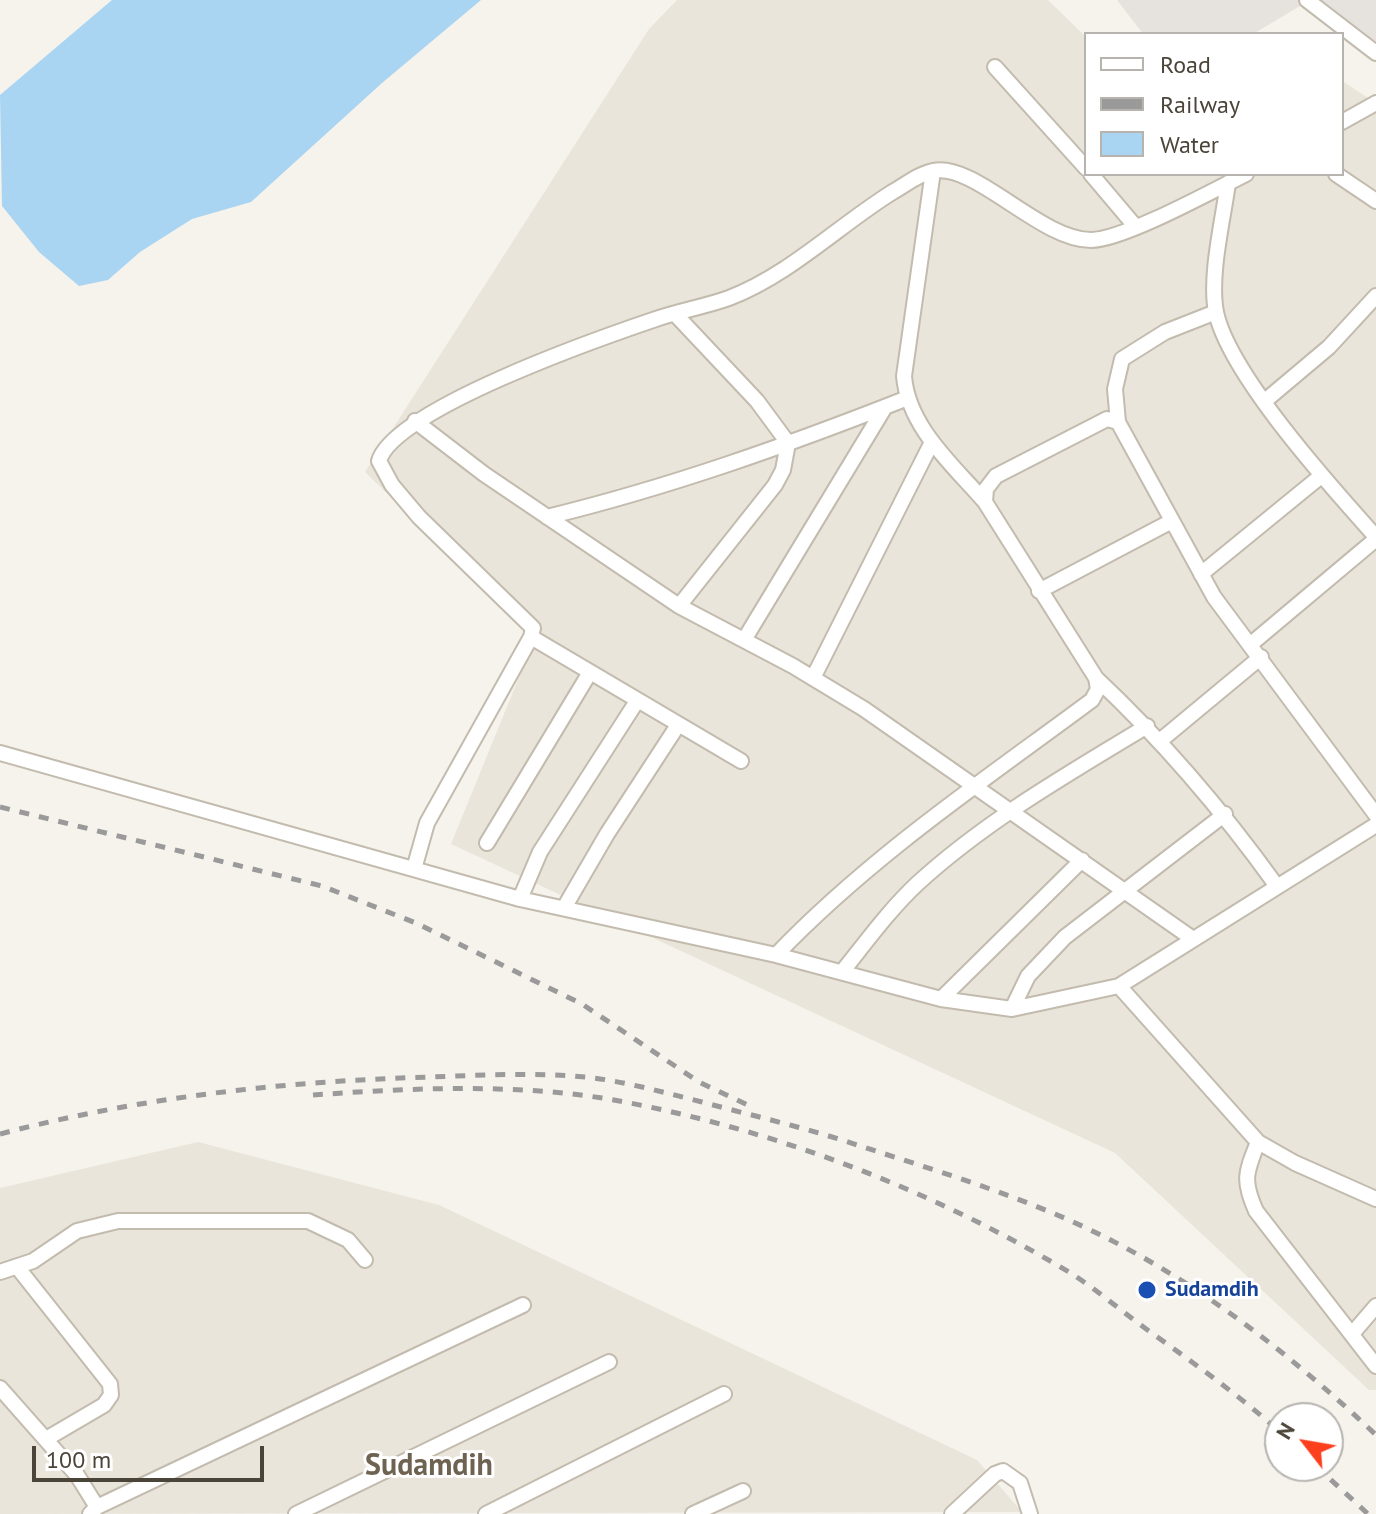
<!DOCTYPE html>
<style>
body{margin:0}
#map{position:relative;width:1376px;height:1514px;overflow:hidden;background:#f6f3ec;font-family:"PT Sans",sans-serif}
canvas{display:block}
.legend{position:absolute;left:1084px;top:32px;width:260px;height:144px;box-sizing:border-box;background:#fff;border:2px solid #b7b4b0;margin:0;padding:10px 14px;list-style:none;font-size:24px;color:#4b4439}
.legend li{display:flex;align-items:center;gap:16px;height:40px}
.legend b{width:40px;border:2px solid #b7b4b0}
.north{position:absolute;left:1264px;top:1402px;width:80px;height:80px;box-sizing:border-box;background:#fff;border:2px solid #b7b4b0;border-radius:50%;rotate:301deg;font-size:22px;font-weight:700;line-height:32px;text-align:center;color:#4b4439}
.north::after{content:'';display:block;margin:auto;width:28px;height:36px;background:#fc3f1d;clip-path:polygon(50% 0,100% 100%,50% 72%,0 100%)}
.scale{position:absolute;left:32px;top:1446px;width:232px;height:36px;box-sizing:border-box;border:4px solid #4b4439;border-top:0;padding-left:10px;font-size:24px;line-height:28px;white-space:nowrap;color:#4b4439;-webkit-text-stroke:6px #fff;paint-order:stroke}
</style>
<div id="map">
<canvas width="1376" height="1514"></canvas>
<ul class="legend">
<li><b style="height:10px;background:#fff"></b>Road</li>
<li><b style="height:10px;background:#9a9a9a"></b>Railway</li>
<li><b style="height:22px;background:#a9d4f2"></b>Water</li>
</ul>
<div class="north">N</div>
<div class="scale">100 m</div>
</div>
<script>
const context = document.querySelector('canvas').getContext('2d');
context.lineJoin = 'round';
function paint(path, color) {
  context.fillStyle = color;
  context.fill(path, 'evenodd');
}
function stroke(path, color, width, dash) {
  context.strokeStyle = color;
  context.lineWidth = width;
  context.lineCap = dash ? 'butt' : 'round';
  context.setLineDash(dash || []);
  context.stroke(path);
}
function label(font, color, halo, rows, align = 'center') {
  context.font = font + ' "PT Sans",sans-serif';
  context.lineWidth = 6;
  context.setLineDash([]);
  context.textBaseline = 'middle';
  context.strokeStyle = halo;
  context.fillStyle = color;
  for (const [text, x, y, turn = 0] of rows) {
    context.save();
    context.translate(x, y);
    context.rotate((+turn || 0) * Math.PI / 180);
    context.textAlign = isNaN(turn) ? turn : align;
    if (halo) context.strokeText(text, 0, 0);
    context.fillText(text, 0, 0);
    context.restore();
  }
}
const residential = new Path2D(`
 M677,0H1048L1086,37V174H1342V81L1376,103V1390H1369L1115,1153L451,844L535,638L365,472L649,29Z
 M198,1142L439,1205L977,1460L1022,1512L0,1514V1188Z`);
const industrial = new Path2D(`
 M1117,0H1376V50L1300,6L1253,34H1143Z`);
const water = new Path2D(`
 M112,0H481L382,83L251,202L192,219L140,252L108,280L79,286L39,252L2,206L0,95Z`);
const minor = new Path2D(`
 M1307,0L1376,53
 M995,67L1086,168
 M1342,122L1376,103
 M933,171L904,376C908,427 953,465 985,502
 M1091,174L1135,226
 M1336,174L1376,201
 M1228,183C1223,220 1209,276 1216,312C1229,374 1332,488 1376,537
 M675,314L757,401L788,443L783,470L775,485L679,606
 M1266,400L1329,347L1376,296
 M415,421L484,474L679,606L793,666L864,709L1193,939
 M1118,422L1115,389L1122,359L1165,332L1216,312
 M547,517C670,487 788,445 905,399
 M1201,574L1321,476
 M1039,591L1170,522
 M531,637L741,761
 M744,640L885,407
 M1251,644L1376,539
 M813,678L932,442
 M1096,678C1164,742 1222,810 1276,885
 M1161,740L1261,657
 M0,753L520,899L776,955L941,999L1012,1009L1119,986L1376,825
 M487,843L589,674
 M414,869L427,823L531,637L533,628L419,517L392,485L379,461C393,410 600,338 653,320C678,311 704,307 729,298C789,275 837,227 891,193C904,186 918,174 933,171C975,162 1040,240 1091,240C1123,240 1214,190 1246,174
 M520,899L540,852L637,701
 M564,908L607,834L678,725
 M776,955C871,856 983,781 1092,700L1098,689L1096,678L985,502L986,489L996,476L1107,419L1118,422L1214,597L1376,815
 M842,972C866,942 890,909 918,883C987,820 1068,774 1147,726
 M1119,986L1258,1142C1246,1172 1242,1180 1256,1211L1376,1366
 M941,999L1082,860
 M1012,1009L1028,976L1065,937L1225,814
 M1258,1142L1295,1163L1376,1199
 M18,1268L110,1384L111,1395L104,1405L46,1439
 M0,1272L33,1261L77,1231L118,1221H308L348,1240L365,1260
 M1352,1334L1376,1306
 M0,1388L77,1475L97,1507
 M90,1514L97,1507L523,1305
 M296,1514L609,1362
 M486,1514L724,1394
 M693,1514L743,1491
 M952,1514L995,1474L1003,1471L1020,1483L1030,1514`);
const rail = new Path2D(`
 M0,807L322,886L416,923L582,1004L699,1082L748,1105
 M313,1095C411,1088 517,1083 614,1100C773,1129 930,1189 1069,1272C1099,1291 1127,1316 1156,1336C1199,1367 1241,1397 1280,1432
 M0,1134C141,1097 286,1081 431,1077C485,1075 540,1072 594,1078C631,1083 666,1093 702,1102C750,1115 798,1126 845,1141C915,1164 986,1185 1055,1214C1176,1265 1281,1345 1376,1435
 M1316,1466L1368,1514`);
const markers = [
 [1147,1290,10,"#1a4fb4"]
];
const transitNames = [
 ["Sudamdih",1165,1290]
];
const districtNames = [
 ["Sudamdih",429,1466]
];
paint(residential, '#eae5da');
paint(industrial, '#e6e2dd');
paint(water, '#a9d4f2');
stroke(minor, '#c2bbae', 18);
stroke(minor, '#fff', 14);
stroke(rail, '#9a9a9a', 5, [10, 10]);
for (const [x, y, r, color] of markers) {
  const dot = new Path2D();
  dot.arc(x, y, r, 0, 2 * Math.PI);
  context.fillStyle = color;
  context.fill(dot);
  stroke(dot, '#fff', 3);
}
label('bold 22px', '#164399', '#fff', transitNames, 'left');
label('bold 30px', '#6e6250', '#fff', districtNames);
</script>
